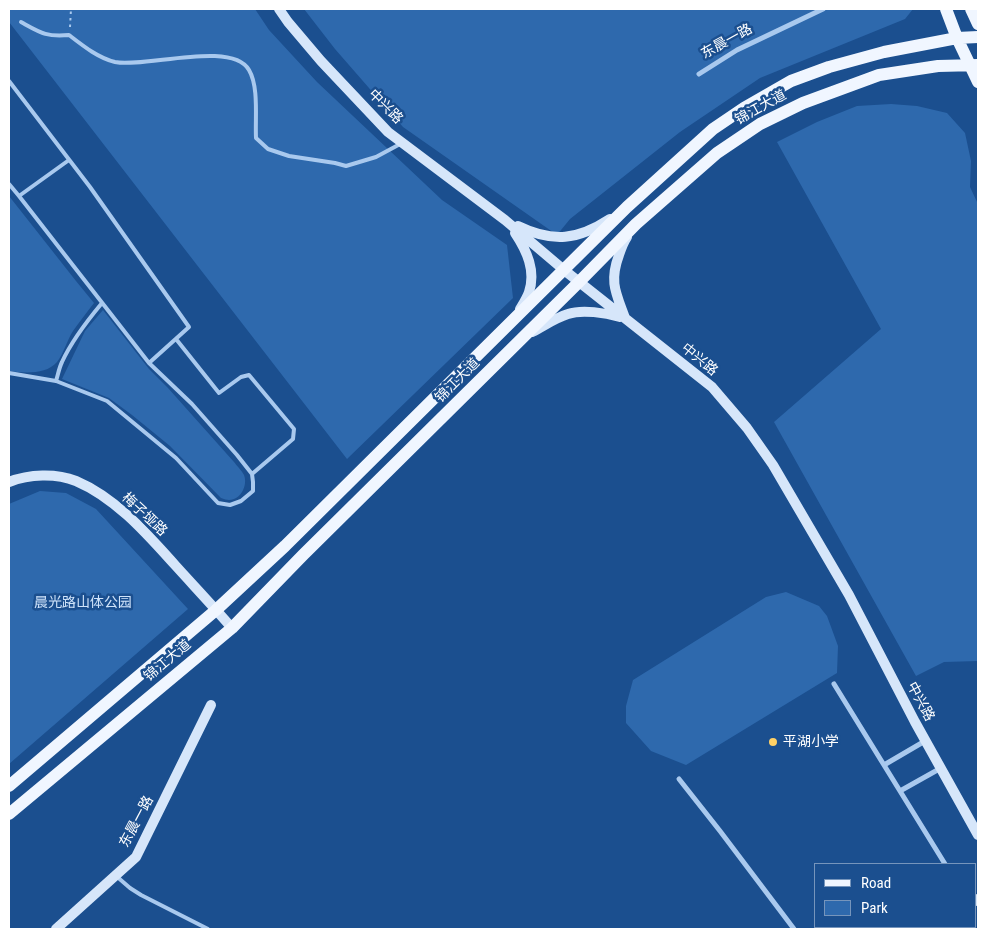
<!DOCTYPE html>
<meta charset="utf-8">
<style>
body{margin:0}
#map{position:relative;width:987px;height:938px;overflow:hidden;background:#1b4f8f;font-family:"Roboto Condensed",sans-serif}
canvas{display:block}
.frame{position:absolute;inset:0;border:10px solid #fff;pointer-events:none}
.legend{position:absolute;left:814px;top:863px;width:162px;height:65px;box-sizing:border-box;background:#1b4f8f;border:1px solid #7695bc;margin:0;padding:6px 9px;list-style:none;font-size:15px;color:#fff}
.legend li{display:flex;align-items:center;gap:10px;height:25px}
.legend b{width:25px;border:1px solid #7695bc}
</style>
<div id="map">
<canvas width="987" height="938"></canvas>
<div class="frame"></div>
<ul class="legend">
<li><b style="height:6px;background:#f0f6ff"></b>Road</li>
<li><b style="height:14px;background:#2e69ad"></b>Park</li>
</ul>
</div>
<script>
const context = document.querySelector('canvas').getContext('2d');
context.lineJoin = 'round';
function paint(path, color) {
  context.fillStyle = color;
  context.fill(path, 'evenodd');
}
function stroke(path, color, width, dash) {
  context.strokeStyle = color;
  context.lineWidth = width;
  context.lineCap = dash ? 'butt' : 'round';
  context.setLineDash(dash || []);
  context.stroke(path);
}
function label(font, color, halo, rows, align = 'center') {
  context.font = font + ' "Roboto Condensed","Noto Sans SC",sans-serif';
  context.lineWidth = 5;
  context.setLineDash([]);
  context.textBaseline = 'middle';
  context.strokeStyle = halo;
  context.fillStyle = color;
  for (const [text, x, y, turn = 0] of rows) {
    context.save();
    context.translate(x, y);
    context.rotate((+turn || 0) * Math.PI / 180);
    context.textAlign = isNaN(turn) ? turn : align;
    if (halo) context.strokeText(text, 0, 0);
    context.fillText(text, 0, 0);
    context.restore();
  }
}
const green = new Path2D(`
 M9,9H255L269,30L317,82L442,200L507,245L513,298L347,459L9,22Z
 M304,9H913L905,19L760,78L680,132L570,219L557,235L403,127L335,49Z
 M891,104L917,106L947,113L965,133L971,161L970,187L978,204V661L944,662L916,676L774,422L881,329L777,142L817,122L857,106Z
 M9,196L76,281L94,303C87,312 80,321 73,331C67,340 64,353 57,362C46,375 24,373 9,371Z
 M103,310L149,369L168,388L234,462C237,466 242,471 244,475C248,485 241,500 229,500C227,500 224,499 221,498L170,446L132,415L109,398L62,379L85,331Z
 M40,491L66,493L96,509L188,609L9,764V504Z
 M786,592L819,606L827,616L838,646L837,673L686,765L651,751L626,723V706L633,680L766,597Z`);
const path = new Path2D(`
 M70,27L71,9`);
const lane = new Path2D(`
 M21,22C41,33 46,37 69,35C82,45 98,58 115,62C145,68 232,40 249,70C259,87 255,118 256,138L268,149L289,156L335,163L346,166L376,157L402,143
 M9,81L90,187L189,327L149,363
 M9,184L19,196L149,363L192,404L237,455L252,474L253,482V491L241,501L230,505L218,503L176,458L107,401L56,381L9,373
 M19,196L69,160
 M176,339L219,393L241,377L249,375L294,429L293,439L252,474
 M56,381C58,375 59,368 62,362C72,340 87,321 102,303
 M115,875L130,888L141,895L208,929`);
const street = new Path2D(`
 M699,74L737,50L823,9
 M834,684L945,864
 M884,765L925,741
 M679,779L720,831L794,929
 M900,791L941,768
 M903,929L907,927`);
const secondary = new Path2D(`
 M279,9L288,22L321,61L388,132L505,220L564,270L712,387L747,428L773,465L849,595L915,722L978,835
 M518,226C553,243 578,240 610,219
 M515,233C527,251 536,271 529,292C527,298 523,304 520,309
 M625,318C616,293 609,282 619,255C621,249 623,243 627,237
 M532,332C544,326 555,318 568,314C582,309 606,313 620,317
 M9,482C29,474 56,473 76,481C116,498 147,534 175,565C194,586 213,606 232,628
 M976,901L978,899
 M56,929L136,857L211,705
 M941,929L944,927`);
const primary = new Path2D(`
 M946,9L957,38L978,82
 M971,9L978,24
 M9,786L216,610L285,546L627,207L713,129L744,108L791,81L829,67L884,52L957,38L978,37
 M9,814L232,628L303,555L579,282L636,224L717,153L760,124L803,103L879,75L938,66L978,65`);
const markers = [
 [773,742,5,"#ffd166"]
];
const streetNames = [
 ["东晨一路",727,42,-29],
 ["中兴路",385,107,45],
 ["锦江大道",761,108,-29],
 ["中兴路",699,360,39],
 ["锦江大道",458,381,-45],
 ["梅子垭路",144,515,43],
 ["锦江大道",168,661,-40],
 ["中兴路",920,702,62],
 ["东晨一路",137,822,-62]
];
const parkNames = [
 ["晨光路山体公园",83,603]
];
const poiNames = [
 ["平湖小学",783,742]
];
paint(green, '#2e69ad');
stroke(path, '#a9c9ee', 2, [2.5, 4]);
stroke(lane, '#a9c9ee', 4);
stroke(street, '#a9c9ee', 5);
stroke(secondary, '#d6e6fa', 10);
stroke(primary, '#f0f6ff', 12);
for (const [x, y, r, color] of markers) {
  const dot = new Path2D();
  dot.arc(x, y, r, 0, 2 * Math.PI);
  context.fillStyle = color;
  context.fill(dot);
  stroke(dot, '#1b4f8f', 2);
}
label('14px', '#fff', '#1b4f8f', streetNames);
label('14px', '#cfe3fa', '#1b4f8f', parkNames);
label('14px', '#fff', '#1b4f8f', poiNames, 'left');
</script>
